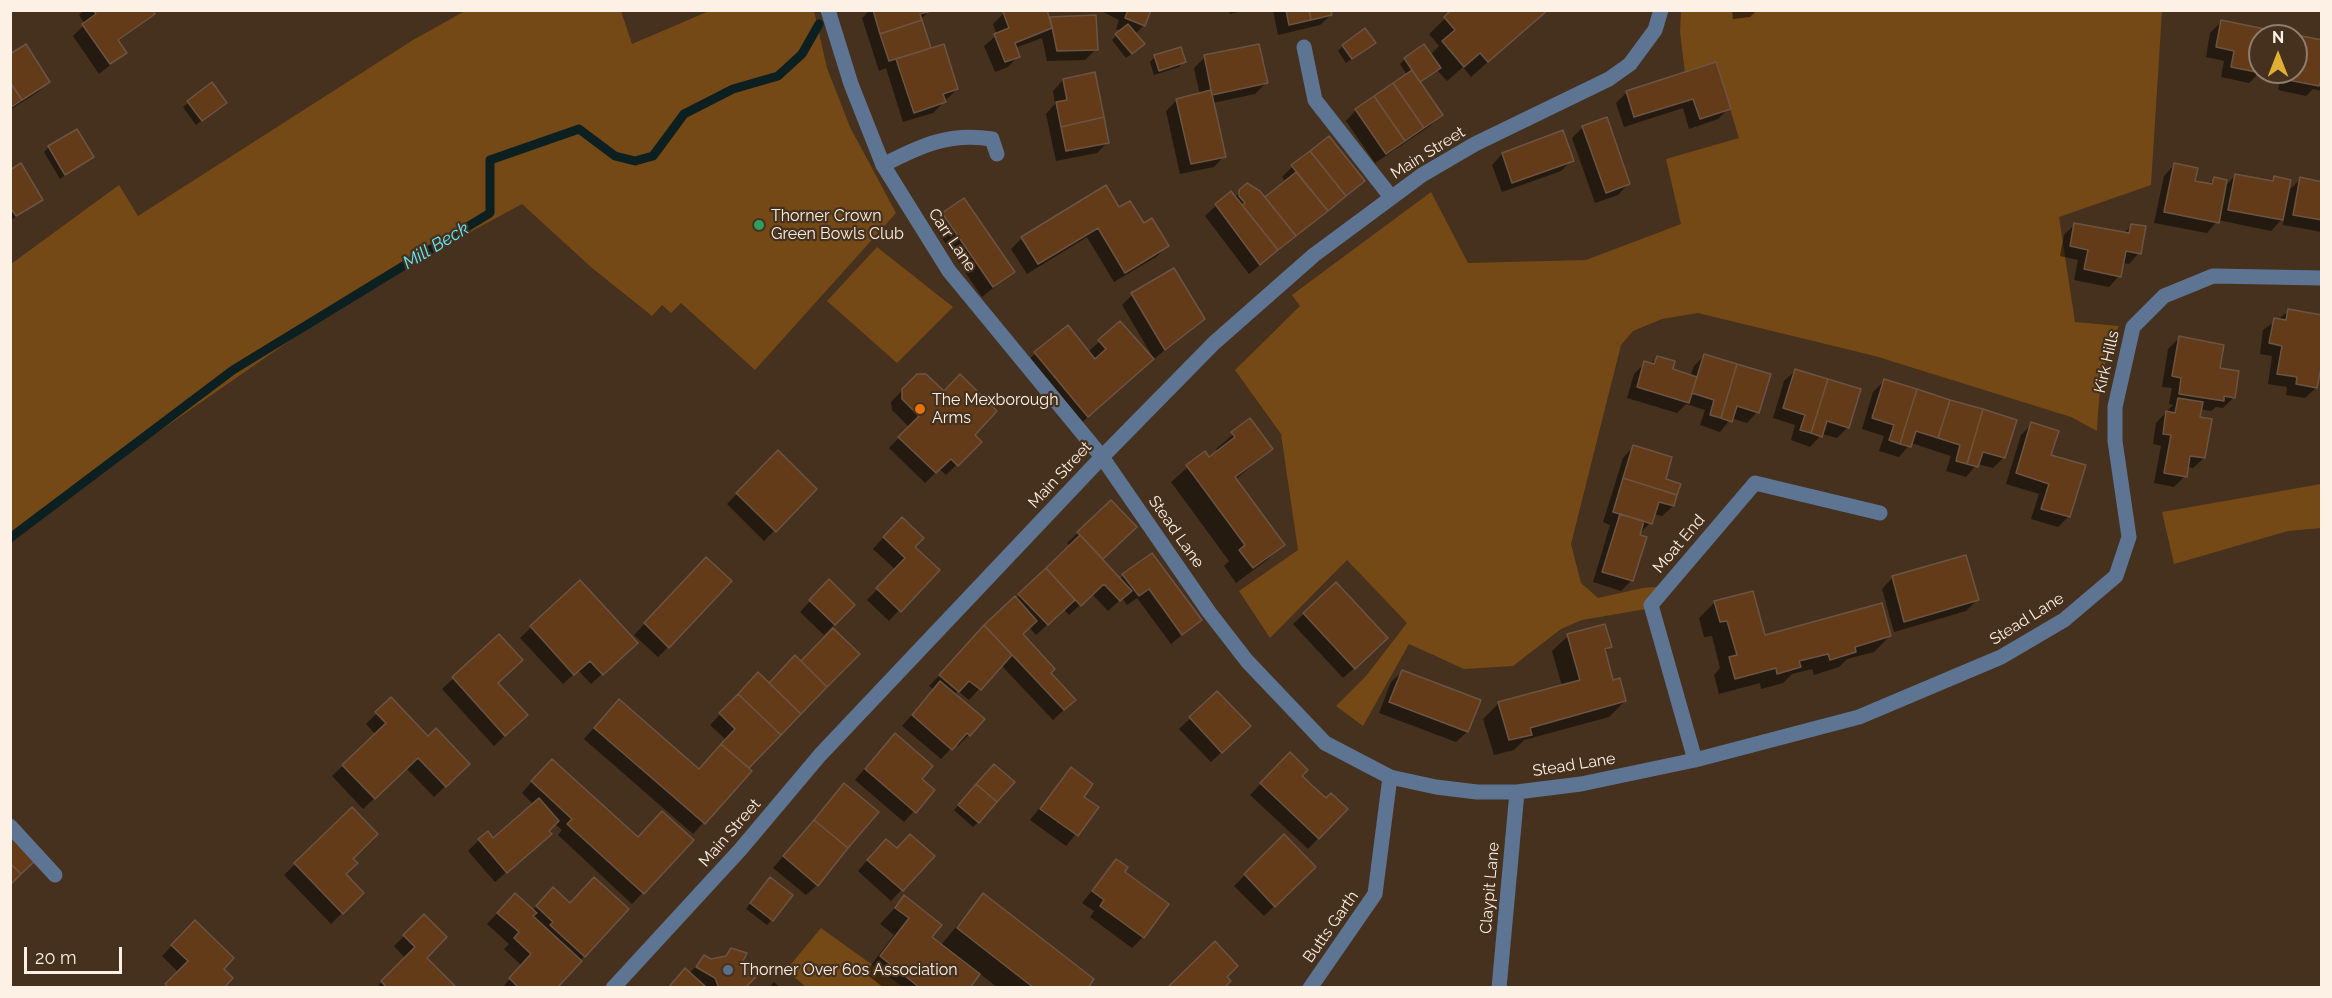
<!DOCTYPE html>
<style>
body{margin:0}
#map{position:relative;width:2332px;height:998px;overflow:hidden;background:#45311e;font-family:Raleway,sans-serif}
canvas{display:block}
.frame{position:absolute;inset:0;border:12px solid #fdf0e4;pointer-events:none}
.north{position:absolute;left:2248px;top:24px;width:60px;height:60px;box-sizing:border-box;background:#45311e;border:2px solid #8f7d6d;border-radius:50%;rotate:0deg;font-size:16px;font-weight:700;line-height:24px;text-align:center;color:#fdf0e4}
.north::after{content:'';display:block;margin:auto;width:21px;height:27px;background:#dfb034;clip-path:polygon(50% 0,100% 100%,50% 72%,0 100%)}
.scale{position:absolute;left:24px;top:947px;width:98px;height:27px;box-sizing:border-box;border:3px solid #fdf0e4;border-top:0;padding-left:8px;font-size:18px;line-height:21px;white-space:nowrap;color:#fdf0e4;-webkit-text-stroke:4px #45311e;paint-order:stroke}
</style>
<div id="map">
<canvas width="2332" height="998"></canvas>
<div class="frame"></div>
<div class="north">N</div>
<div class="scale">20 m</div>
</div>
<script>
const context = document.querySelector('canvas').getContext('2d');
context.lineJoin = 'round';
function paint(path, color) {
  context.fillStyle = color;
  context.fill(path, 'evenodd');
}
function stroke(path, color, width, dash) {
  context.strokeStyle = color;
  context.lineWidth = width;
  context.lineCap = dash ? 'butt' : 'round';
  context.setLineDash(dash || []);
  context.stroke(path);
}
function label(font, color, halo, rows, align = 'center') {
  context.font = font + ' Raleway,sans-serif';
  context.lineWidth = 4.5;
  context.setLineDash([]);
  context.textBaseline = 'middle';
  context.strokeStyle = halo;
  context.fillStyle = color;
  for (const [text, x, y, turn = 0] of rows) {
    context.save();
    context.translate(x, y);
    context.rotate((+turn || 0) * Math.PI / 180);
    context.textAlign = isNaN(turn) ? turn : align;
    if (halo) context.strokeText(text, 0, 0);
    context.fillText(text, 0, 0);
    context.restore();
  }
}
const green = new Path2D(`
 M465,11H621L632,44L709,11H814L827,68L850,127L896,213L755,370L681,303L671,313L662,305L652,316L592,268L522,204L363,290L11,534V264L119,185L138,216L413,40Z
 M1681,11H2162L2151,185L2059,217L2075,322L2119,326C2102,361 2099,393 2097,431L2071,417L1875,356L1698,313L1662,319L1633,331L1621,345L1571,544L1581,583L1598,598L1643,588L1667,586L1652,608L1582,620L1561,629L1513,666L1464,669L1409,644L1363,726L1336,706L1366,676L1407,623L1347,560L1270,638L1239,591L1298,550L1281,434L1235,370L1300,306L1292,295L1431,192L1468,263L1586,260L1681,224L1666,159L1739,138L1716,63L1685,73L1680,32Z
 M877,247L953,307L897,363L827,301Z
 M2321,484V528L2288,531L2174,564L2162,512Z
 M821,928L903,987H806L786,970Z`);
const shadow = new Path2D(`
 M84,10H151L153,14L117,42L125,53L99,74L73,36L85,24L79,15Z
 M870,10H930L920,20L930,50L957,89L933,113L903,122L886,68L879,71L862,18Z
 M1011,10L1049,19L1095,17L1096,49L1085,60L1047,61L1042,38L1015,48L1018,56L1008,67L995,72L984,46L997,35L993,24L1003,14Z
 M1099,10H1150L1144,25L1135,34L1138,49L1126,58L1112,40L1121,31L1116,29L1119,20Z
 M1229,10H1248L1230,14Z
 M1273,10H1330L1331,15L1320,25L1278,35Z
 M1454,10H1546L1471,77L1463,67L1447,81L1437,70L1419,83L1441,115L1430,126L1375,163L1346,121L1356,110L1407,75L1400,64L1405,59L1424,46L1430,55L1439,46L1429,34Z
 M1732,10H1757L1750,17L1733,19Z
 M2221,22L2287,36H2260V72L2249,83L2221,77L2224,61L2206,57L2210,33Z
 M2297,37L2322,42V91L2313,89L2306,96L2278,90L2282,72H2296Z
 M1374,43L1346,63L1338,51L1343,46Z
 M10,55L49,82L38,92L10,110Z
 M1155,57L1184,61L1179,67L1154,75L1150,62Z
 M1205,57L1266,83L1255,94L1213,103L1224,156L1214,167L1180,174L1166,111L1177,100L1200,95L1194,68Z
 M1715,64L1729,108L1718,119L1689,129L1683,108L1624,127L1616,103L1627,92Z
 M1063,80L1108,142L1097,153L1056,161L1046,114L1055,104L1053,91Z
 M211,85L225,103L196,125L183,107Z
 M1583,127L1628,184L1618,195L1595,203L1572,138Z
 M49,147L92,157L60,179L44,152Z
 M1502,154L1572,160L1561,171L1502,192L1492,165Z
 M2174,165L2194,182L2208,185L2214,179L2225,186L2236,175L2270,182L2274,178L2287,192L2301,179L2322,183V232L2283,225L2284,217L2271,231L2218,220L2207,233L2154,223L2164,176Z
 M1292,167L1363,181L1249,274L1205,216L1230,193L1234,198L1248,185L1265,199L1286,182L1282,177Z
 M10,172L41,200L11,220L10,219Z
 M1119,209L1167,246L1156,257L1114,282L1087,237L1027,274L1011,249L1022,238Z
 M943,214L1013,272L982,297L933,225Z
 M2075,224L2123,234L2132,225L2139,253L2129,264L2122,263L2119,276L2109,287L2074,280L2078,260L2060,256L2064,235Z
 M1132,295L1203,318L1154,359L1122,305Z
 M2289,311L2322,317V377H2318L2316,388L2305,398L2286,395L2287,387L2268,384L2272,356L2260,354L2263,330Z
 M1120,323L1141,369L1077,427L1024,363L1068,327L1088,352Z
 M2179,338L2219,369L2234,397L2223,408L2216,407L2211,411L2200,409L2199,418L2204,458L2193,468L2187,467L2185,476L2174,487L2154,483L2161,446L2153,444L2156,423L2173,405L2169,404L2172,388L2162,387L2168,349Z
 M1705,355L1757,412L1747,423L1731,418L1720,432L1700,425L1705,410L1686,404L1677,413L1627,398L1634,374L1645,363L1650,364L1657,358L1671,370L1690,377L1694,366Z
 M1795,371L1848,427L1837,438L1822,434L1810,447L1791,440L1795,425L1773,418L1784,381Z
 M917,375L980,442L946,475L939,469L925,483L889,448L909,427L892,410L891,402Z
 M1884,381L2003,458L1993,468L1977,464L1966,477L1946,471L1951,456L1911,443L1899,457L1879,451L1884,436L1862,429L1873,392Z
 M1250,420L1271,449L1235,480L1283,545L1267,560L1236,583L1224,566L1229,561L1171,482L1204,453L1209,459L1218,452L1216,449Z
 M2032,424L2049,456L2069,516L2058,527L2031,519L2039,494L2006,484L2021,435Z
 M1633,447L1664,480L1673,506L1662,516L1653,514L1650,523L1639,534L1632,580L1621,591L1593,582L1610,525L1603,522L1623,458Z
 M778,452L815,489L764,541L727,504Z
 M891,529L913,547L899,610L889,621L867,600L896,570L873,549Z
 M1078,533L1124,538L1101,560L1119,579L1151,555L1200,620L1171,644L1137,598L1127,605L1122,598L1108,611L1092,594L1069,615L1064,609L1036,635L1029,627L1021,634L1049,673L1074,700L1053,720L1001,665L969,700L958,691L954,695L983,720L958,746L956,743L941,759L902,726L934,690L929,686L1015,599L1071,547L1067,543Z
 M1965,557L1977,600L1966,611L1894,632L1882,589L1892,578Z
 M695,570L668,647L658,657L634,635Z
 M829,581L853,605L824,635L800,612Z
 M580,582L625,653L591,684L578,670L563,684L520,638Z
 M1715,602L1764,637L1890,636L1874,652L1847,659L1839,667L1814,675L1812,669L1792,674L1783,683L1761,689L1760,683L1719,694L1714,675L1720,668L1712,636L1704,637L1699,618Z
 M1304,614L1376,649L1343,678L1293,624Z
 M499,636L496,683L515,726L494,746L442,689Z
 M1568,636L1610,647L1604,653L1612,682L1625,701L1609,717L1524,740L1514,750L1494,755L1483,719L1499,703L1562,686L1552,651Z
 M858,654L747,768L750,771L693,834L584,739L608,712L699,770L726,740L710,725L758,675L768,685L801,663Z
 M1402,672L1467,732L1456,742L1379,713L1391,682Z
 M1217,693L1249,726L1211,762L1179,729Z
 M391,699L428,738L468,764L434,797L406,768L363,809L332,776L376,735L366,724Z
 M884,746L933,790L904,822L855,780Z
 M1290,754L1300,776L1326,800L1346,809L1308,849L1250,795Z
 M1071,769L1082,797L1097,808L1066,846L1030,820Z
 M541,771L637,839L692,840L632,904L558,835L562,830L555,824L539,844L495,882L468,851L479,840H493L534,805L522,793Z
 M989,771L978,822L973,827L954,810Z
 M844,785L817,885L806,895L773,868Z
 M352,809L351,859L344,875L362,893L331,924L284,875Z
 M1284,836L1314,867L1264,916L1234,886Z
 M897,850L933,856L891,901L858,871L875,851Z
 M1116,861L1143,937L1132,948L1090,917L1094,911L1082,903Z
 M765,884L791,896L767,925L746,909Z
 M515,895L533,910L542,900L627,909L555,988H502L522,966L504,949L509,944L487,924Z
 M983,895L1086,988H998L979,973L968,988H884L865,973L894,935L880,924L905,897L930,937L941,945Z
 M424,916L425,958L454,988H376L405,958L394,946Z
 M195,922L222,969V988H163L178,972L162,956Z
 M732,949L741,961L743,988H668L689,974L704,957L711,961L723,958Z
 M774,982L780,988H769Z`);
const stream = new Path2D(`
 M10,538L233,370L490,213V160L579,129L615,156L635,161L653,156L684,114L733,89L778,76L802,54L819,24`);
const building = new Path2D(`
 M93,10H153L155,14L118,40L127,53L110,64L82,24L96,14Z
 M873,10H931V11L920,14L922,20L880,34Z
 M1007,10H1047L1052,28L1015,43L1020,57L1005,62L994,34L1009,28L1003,12Z
 M1128,10H1151L1145,26L1125,18Z
 M1286,10H1309L1311,20L1289,25Z
 M1309,10H1331L1332,15L1311,20Z
 M1451,10H1548L1488,62L1480,53L1464,67L1442,41L1455,30L1444,17Z
 M1096,15L1098,50L1057,51L1050,17Z
 M922,20L931,48L889,61L880,34Z
 M2221,20L2289,34L2288,36H2260L2261,73L2231,67L2234,51L2216,47Z
 M1128,24L1145,44L1132,54L1115,34Z
 M1365,28L1376,43L1352,59L1342,45Z
 M2297,35L2322,40V78L2319,86L2288,80L2289,72H2296Z
 M26,44L50,82L22,100L10,82V54Z
 M944,44L958,89L943,94L946,102L914,113L896,59Z
 M1259,44L1268,83L1212,95L1204,55Z
 M1424,44L1441,68L1420,82L1404,58Z
 M1181,47L1186,62L1159,71L1154,55Z
 M1716,62L1731,109L1700,119L1693,99L1634,117L1626,91Z
 M1412,70L1443,115L1424,128L1393,83Z
 M1095,72L1104,117L1061,127L1056,102L1067,100L1063,79Z
 M10,82L22,100L10,108Z
 M212,82L227,103L202,121L187,101Z
 M1393,83L1424,128L1405,141L1374,96Z
 M1211,90L1226,157L1191,164L1176,99Z
 M1374,96L1405,141L1386,154L1355,109Z
 M1104,117L1109,143L1066,151L1061,127Z
 M1607,117L1630,184L1606,193L1582,126Z
 M77,129L94,157L65,175L48,146Z
 M1563,130L1574,161L1512,183L1502,153Z
 M1329,136L1365,181L1346,196L1310,151Z
 M1310,151L1346,196L1328,211L1291,165Z
 M21,163L43,200L16,216L10,207V170Z
 M2174,163L2198,168L2195,181L2212,184L2214,177L2227,180L2219,223L2164,212Z
 M1296,172L1328,211L1296,236L1265,197Z
 M2235,174L2273,181L2274,176L2291,180L2283,220L2228,210Z
 M2300,177L2322,182V220L2293,215Z
 M1247,183L1260,191L1296,236L1278,250L1242,205L1245,203L1239,196V190Z
 M1106,185L1119,207L1130,201L1144,223L1152,218L1169,246L1125,273L1098,228L1038,264L1021,237Z
 M1231,191L1278,250L1260,265L1215,204Z
 M964,198L1015,272L993,287L942,213Z
 M2074,223L2129,233L2131,224L2146,226L2141,254L2126,251L2121,277L2084,269L2088,250L2070,246Z
 M1174,268L1205,319L1165,350L1131,293Z
 M2288,309L2322,315V363L2317,388L2296,384L2297,377L2277,374L2282,346L2269,343L2274,318L2286,320Z
 M1120,321L1154,359L1088,417L1034,352L1068,325L1095,359L1106,349L1098,340Z
 M2179,336L2224,345L2220,368L2239,371L2235,398L2224,396V401L2179,394L2181,378L2172,376Z
 M1704,354L1737,364L1721,418L1710,415L1714,400L1692,393Z
 M1657,356L1675,361L1673,369L1697,377L1689,403L1637,387L1644,361L1654,364Z
 M1737,364L1771,374L1759,413L1737,406L1732,422L1721,418Z
 M1795,369L1828,379L1811,433L1800,430L1805,415L1783,408Z
 M917,374H926L944,391L960,374L997,411L975,435L982,442L958,466L951,459L936,473L898,437L919,416L902,399V389Z
 M1828,379L1861,389L1849,428L1827,421L1822,437L1811,433Z
 M1884,379L1917,389L1900,444L1889,440L1894,425L1872,418Z
 M1917,389L1950,400L1938,438L1916,431L1911,447L1900,444Z
 M2178,398L2203,402L2200,417L2212,419L2205,458L2190,456L2187,477L2164,473L2171,435L2163,434L2166,411L2175,413Z
 M1950,400L1983,409L1967,464L1956,461L1960,445L1938,438Z
 M1983,409L2017,420L2005,458L1983,452L1978,467L1967,464Z
 M1250,418L1273,449L1235,477L1285,545L1253,568L1239,550L1245,545L1186,465L1205,451L1209,457L1235,437L1231,432Z
 M2031,422L2059,431L2051,455L2086,465L2070,517L2041,509L2049,484L2016,473Z
 M1633,445L1672,457L1666,479L1681,484L1677,495L1623,478Z
 M778,450L817,489L776,532L736,493Z
 M1623,478L1677,495L1674,506L1659,502L1652,524L1613,512Z
 M1111,500L1137,527L1103,559L1077,532Z
 M1620,514L1644,521L1640,535L1647,537L1633,581L1602,572Z
 M902,517L924,538L915,547L940,570L901,612L876,588L905,558L883,537Z
 M1080,535L1132,591L1120,601L1104,584L1081,606L1046,568Z
 M1152,553L1202,620L1182,635L1149,589L1139,596L1122,574Z
 M1966,555L1979,600L1904,622L1892,576Z
 M706,557L732,581L669,648L644,623Z
 M1046,568L1075,600L1048,625L1018,594Z
 M829,579L855,605L835,625L809,600Z
 M580,580L638,643L603,675L590,661L574,675L530,626Z
 M1336,582L1388,638L1355,669L1303,613Z
 M1753,591L1765,635L1882,603L1891,636L1855,647L1856,652L1830,660L1828,654L1799,661L1801,667L1777,674L1776,668L1735,679L1729,657L1737,655L1727,621L1720,622L1714,601Z
 M1015,596L1037,621L1023,634L1055,669L1051,673L1076,700L1064,710L984,625Z
 M1605,624L1612,647L1605,649L1613,680L1620,678L1626,701L1530,728L1532,735L1509,740L1498,702L1580,680L1567,634Z
 M984,625L1012,655L981,690L969,681L959,692L939,675Z
 M833,628L860,654L827,687L801,661Z
 M499,634L523,660L498,683L528,715L505,736L452,677Z
 M795,655L827,687L801,714L769,683Z
 M1402,670L1481,700L1468,732L1389,702Z
 M758,672L801,714L781,735L738,694Z
 M940,681L985,719L970,736L967,733L952,750L912,715Z
 M1217,691L1251,726L1222,753L1189,717Z
 M738,694L781,735L749,768L721,744L735,729L719,713Z
 M391,697L428,736L436,728L470,764L446,787L418,758L375,799L342,765L386,723L375,712Z
 M619,699L699,769L721,744L752,771L705,824L594,728Z
 M895,733L933,766L922,779L935,790L916,813L865,769Z
 M1290,752L1308,770L1302,776L1326,798L1331,793L1348,809L1319,839L1260,783Z
 M552,759L638,837L662,811L694,840L644,894L567,824L572,819L531,781Z
 M994,764L1015,782L997,802L976,784Z
 M1071,767L1093,784L1084,797L1099,807L1078,836L1040,809Z
 M844,783L879,812L848,848L814,820Z
 M976,784L997,802L979,823L958,805Z
 M539,798L559,821L549,831L552,834L507,873L478,839L488,831L493,838Z
 M352,807L378,834L353,859L358,863L346,874L364,893L343,914L294,863Z
 M814,820L848,848L818,886L783,856Z
 M10,832L37,859L21,874L10,863Z
 M910,834L935,856L903,891L867,860L886,839L897,848Z
 M1284,834L1316,867L1275,907L1244,874Z
 M1116,859L1128,867L1125,872L1169,904L1144,938L1100,906L1104,900L1092,891Z
 M10,863L21,874L10,885Z
 M594,877L629,909L585,957L550,925L553,922L536,906L553,887L570,903Z
 M770,877L793,895L773,921L750,903Z
 M515,893L537,913L533,916L582,961L557,988H519L509,978L531,954L514,938L519,932L497,913Z
 M983,893L1094,979L1088,988H1034L957,928Z
 M904,895L942,925L932,937L980,974L970,988H920L880,956L909,918L895,908Z
 M424,914L447,937L427,958L457,988H387L381,981L415,947L403,935Z
 M195,920L234,958L224,969L233,978L224,988H169L165,984L188,961L171,945Z
 M1215,941L1238,966L1227,977L1231,981L1224,988H1167Z
 M731,948L747,953L743,961L760,973L745,988H719L715,978L696,967L704,955L711,959L726,956Z
 M685,968L705,986L704,988H668Z`);
const pedestrian = new Path2D(`
 M10,826L55,875`);
const minor = new Path2D(`
 M1304,47L1315,100L1391,197
 M883,165C920,146 949,132 992,139L997,154
 M1102,457L1209,612L1247,661L1325,743L1390,777L1436,787L1477,792H1517L1581,784L1695,760L1859,717L2001,657L2064,620L2116,576L2129,537L2115,441V407L2133,327L2164,296L2213,276L2322,278
 M1695,760L1651,605L1755,483L1880,513
 M1310,988L1375,894L1390,777
 M1499,988L1517,792`);
const tertiary = new Path2D(`
 M828,10L851,84L883,165L949,271L1102,457
 M613,988L740,850L820,755L1102,457L1214,343L1314,255L1422,175L1475,144L1609,79L1630,64L1655,30L1661,10`);
const markers = [
 [759,225,6,"#2e9e5b"],
 [920,409,6,"#e8710a"],
 [728,970,6,"#5c6f8a"]
];
const streetNames = [
 ["Main Street",1428,153,-32],
 ["Carr Lane",952,240,56],
 ["Kirk Hills",2107,362,-77],
 ["Main Street",1060,475,-47],
 ["Stead Lane",1176,532,55],
 ["Moat End",1679,544,-50],
 ["Stead Lane",2027,619,-32],
 ["Stead Lane",1574,765,-9],
 ["Main Street",730,833,-49],
 ["Claypit Lane",1490,888,-85],
 ["Butts Garth",1331,927,-55]
];
const poiNames = [
 ["Thorner Crown",771,216],
 ["Green Bowls Club",771,234],
 ["The Mexborough",932,400],
 ["Arms",932,418],
 ["Thorner Over 60s Association",740,970]
];
const waterNames = [
 ["Mill Beck",436,246,-31]
];
paint(green, '#754916');
paint(shadow, '#0007');
stroke(stream, '#0c1f21', 9);
paint(building, '#633b19');
stroke(building, '#6c5443', 1.5);
stroke(pedestrian, '#5d7593', 15);
stroke(minor, '#5d7593', 15);
stroke(tertiary, '#5d7593', 15);
for (const [x, y, r, color] of markers) {
  const dot = new Path2D();
  dot.arc(x, y, r, 0, 2 * Math.PI);
  context.fillStyle = color;
  context.fill(dot);
  stroke(dot, '#45311e', 2);
}
label('16px', '#fdf0e4', '#45311e', streetNames);
label('16px', '#fdf0e4', '#45311e', poiNames, 'left');
label('italic 18px', '#5eecfd', '#45311e', waterNames);
</script>
